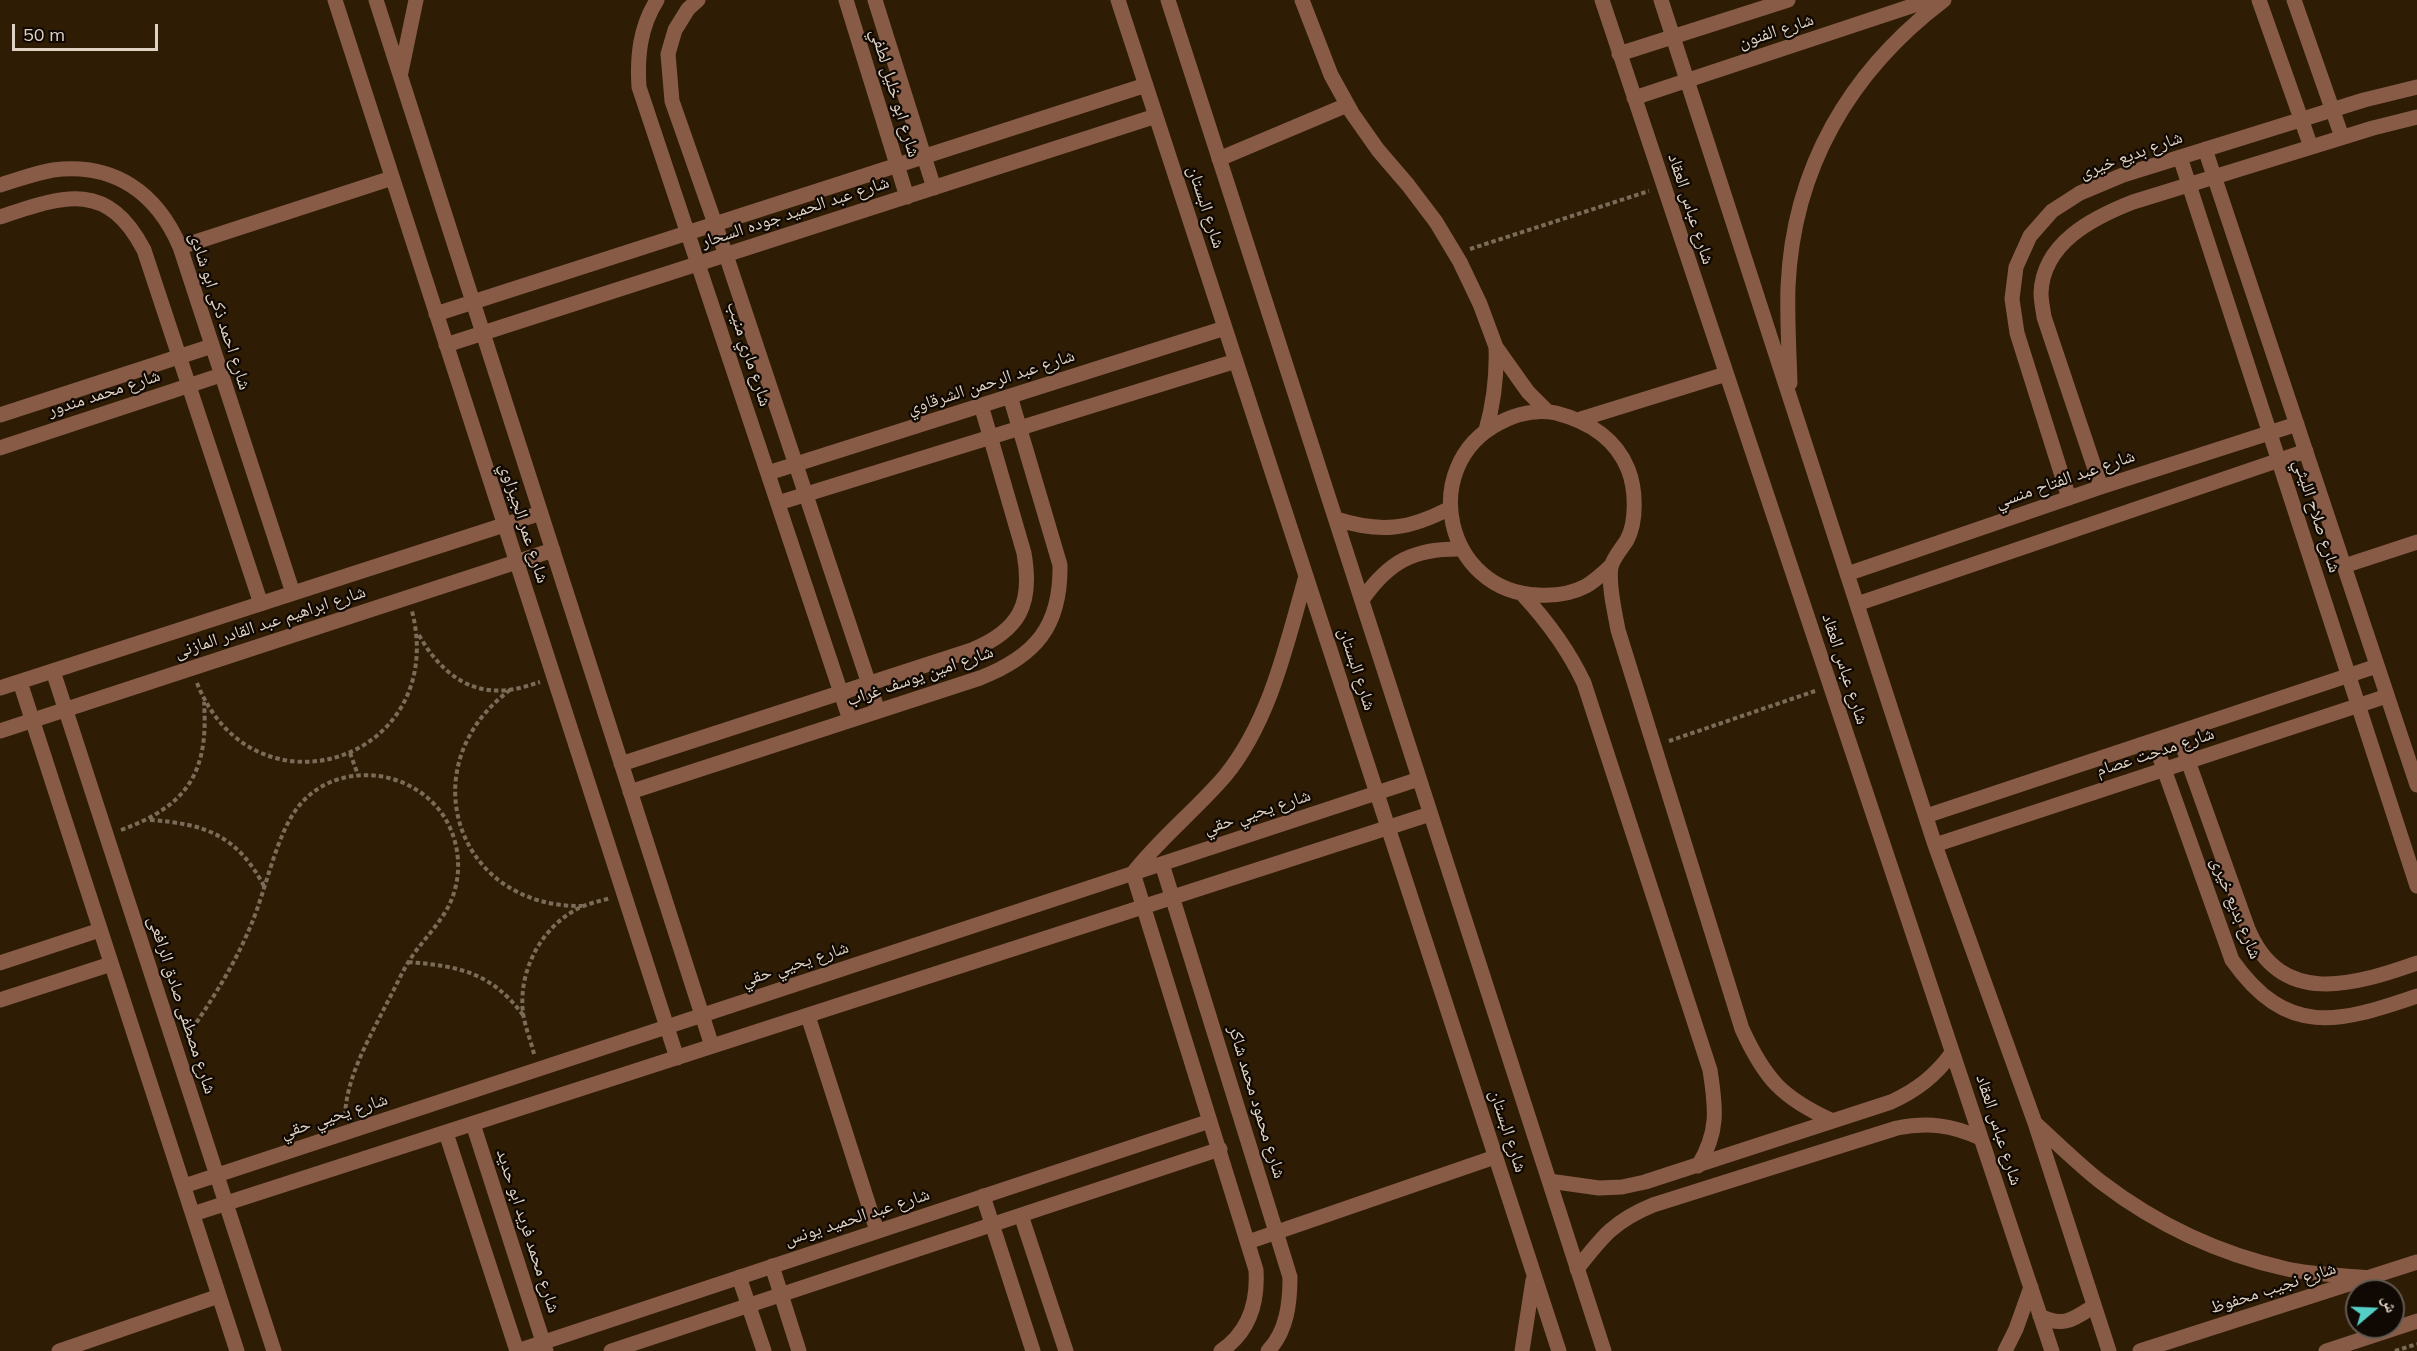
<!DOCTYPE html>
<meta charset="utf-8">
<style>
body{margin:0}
#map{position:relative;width:2417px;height:1351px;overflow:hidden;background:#2e1c05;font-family:Mulish,"Noto Naskh Arabic",sans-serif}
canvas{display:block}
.north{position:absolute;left:2345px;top:1279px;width:60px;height:60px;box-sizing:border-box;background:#100802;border:2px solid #625950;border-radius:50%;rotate:71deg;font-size:16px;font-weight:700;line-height:24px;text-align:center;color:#ded2c4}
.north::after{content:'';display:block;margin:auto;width:21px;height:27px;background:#55cec5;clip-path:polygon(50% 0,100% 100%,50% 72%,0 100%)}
.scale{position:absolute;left:12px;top:24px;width:146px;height:27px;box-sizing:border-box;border:3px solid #ded2c4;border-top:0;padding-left:8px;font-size:18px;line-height:21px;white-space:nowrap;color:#ded2c4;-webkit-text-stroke:4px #100802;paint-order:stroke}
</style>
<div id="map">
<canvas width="2417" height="1351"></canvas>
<div class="north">ش</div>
<div class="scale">50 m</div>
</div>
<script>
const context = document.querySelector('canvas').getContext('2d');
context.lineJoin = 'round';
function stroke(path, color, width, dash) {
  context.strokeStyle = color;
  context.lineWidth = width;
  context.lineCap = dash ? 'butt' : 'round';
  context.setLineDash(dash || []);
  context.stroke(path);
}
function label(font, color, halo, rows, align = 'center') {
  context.font = font + ' Mulish,"Noto Naskh Arabic",sans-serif';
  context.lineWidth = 4.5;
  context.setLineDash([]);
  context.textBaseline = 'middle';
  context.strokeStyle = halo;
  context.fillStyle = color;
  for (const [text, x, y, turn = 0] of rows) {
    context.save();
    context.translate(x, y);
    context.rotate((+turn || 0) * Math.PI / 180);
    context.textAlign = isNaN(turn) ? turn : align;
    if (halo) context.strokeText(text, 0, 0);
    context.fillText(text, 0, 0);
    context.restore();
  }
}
const path = new Path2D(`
 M1470,249L1649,191
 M419,635C438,669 467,695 508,690C519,689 530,685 540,682
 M197,683C253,824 450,761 412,611
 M510,690C409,765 456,908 582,906
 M1669,741L1815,691
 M350,753L358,775
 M150,820C207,824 238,836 265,888
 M121,830C187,806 209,773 204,702
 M408,962C458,966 491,972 523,1015
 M188,1035C212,1000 235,964 251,925C266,890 276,835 298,807C335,760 410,767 443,815C457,836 462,864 455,889C448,918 424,937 409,961C401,974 395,988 388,1001C370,1037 347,1075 345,1115
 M534,1054C531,1041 525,1027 523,1013C518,971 541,927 579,908C589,903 600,901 611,898
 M2395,1351L2417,1344`);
const minor = new Path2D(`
 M335,0L677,1058
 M376,0L712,1046
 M657,0C640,27 637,56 639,87L850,720
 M698,0L688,9L675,30L668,54L672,101L726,255L878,711
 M846,0L907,197
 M875,0L934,188
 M1118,0L1559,1351
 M1168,0L1604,1351
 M1302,0L1331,75L1352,113L1378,150L1408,185L1436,222L1460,262L1480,304L1496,347L1528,392L1547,411
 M1602,0L2052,1351
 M1661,0L1935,845L2035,1123L2109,1351
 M2259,0L2311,147
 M2294,0L2342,137
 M1619,54L1788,0
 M401,72L416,0
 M1634,98L1930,0
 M2205,149L2417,785
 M2180,157L2417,886
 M1219,159L1347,105
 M0,185C17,180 35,173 53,170C114,162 157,193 180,247L293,593
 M0,217C63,196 107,179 144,250L261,604
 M180,247L392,178
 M436,314L1146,85
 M446,345L1156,116
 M1790,383C1789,351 1787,319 1788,287C1793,168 1850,71 1944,0
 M0,415L212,346
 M1581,419L1726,374
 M1486,430C1494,402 1497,376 1496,347
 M0,448L221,375
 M768,473L1225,328
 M2101,487L2044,317C2043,309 2041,301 2041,293C2043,243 2092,218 2133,202L2373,128L2417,117
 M2069,498L2017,333L2012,299L2016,267L2030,236L2052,211L2080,193L2123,175L2364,100L2417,87
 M778,503L1236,361
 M1336,519C1380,533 1409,530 1450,508
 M1611,566C1603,573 1595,581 1586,586C1571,594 1554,596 1538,595C1445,592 1417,466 1499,423C1516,414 1537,409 1556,413C1587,421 1615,437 1628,469C1636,489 1637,521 1627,540C1622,548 1613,558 1611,567C1608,585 1615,613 1618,630L1742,1029C1765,1079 1782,1098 1833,1121
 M2344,566L2417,542
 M1847,574L2101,487L2297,424
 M1523,595C1548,622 1568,649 1584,683L1710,1070C1716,1108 1719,1132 1698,1166
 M1362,600C1389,561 1414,548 1462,549
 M1857,604L2306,451
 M53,671L274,1351
 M20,682L237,1351
 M0,688L541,513
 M0,731L553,550
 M2178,733L2248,929C2281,1008 2354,985 2417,963
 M2154,741L2232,960C2287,1038 2338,1023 2417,996
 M621,764L972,650C1020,630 1033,604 1024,553L981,405
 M630,792L980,678C1036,656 1061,626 1060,565L1010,396
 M1926,816L2377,666
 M1935,845L2387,696
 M1162,864L1290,1277C1290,1303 1287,1331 1268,1351
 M0,963L100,930
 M0,1000L111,964
 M808,1016L877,1231
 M2035,1123C2057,1143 2078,1164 2101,1182C2156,1224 2219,1254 2287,1269C2314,1275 2343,1275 2370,1278
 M473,1124L546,1351
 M446,1133L517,1351
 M1549,1181L1599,1188L1622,1187L1645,1182L1891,1102C1917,1090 1935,1076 1952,1053
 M184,1186L1419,779
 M983,1196L1033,1351
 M193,1214L1430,814
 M1021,1215L1066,1351
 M1248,1242L1495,1157
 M772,1266L799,1351
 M1577,1269C1602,1237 1614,1221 1653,1205L1897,1128C1928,1122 1952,1125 1980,1138
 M739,1277L764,1351
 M2040,1316C2063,1328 2074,1319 2094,1306
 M59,1351L219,1296
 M517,1351L1210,1121
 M611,1351L1220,1149
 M1221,1351C1249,1332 1258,1303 1256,1270L1133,873C1160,838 1196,810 1225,776C1270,721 1287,643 1306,576
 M1522,1351L1533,1280
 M2005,1351L2016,1329L2031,1287
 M2140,1351L2417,1262
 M2326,1351L2417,1321`);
const streetNames = [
 ["شارع الفنون",1776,31,-18],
 ["شارع ابو خليل لطفي",895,93,73],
 ["شارع بديع خيرى",2131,155,-20],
 ["شارع البستان",1206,207,72],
 ["شارع عباس العقاد",1691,209,72],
 ["شارع عبد الحميد جوده السحار",795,212,-18],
 ["شارع احمد ذكى ابو شادى",220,311,72],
 ["شارع ماري منيب",749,354,72],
 ["شارع عبد الرحمن الشرقاوي",991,382,-18],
 ["شارع محمد مندور",104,393,-18],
 ["شارع عبد الفتاح منسي",2065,479,-19],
 ["شارع صلاح الليثي",2317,516,72],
 ["شارع عمر الجيزاوي",524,523,72],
 ["شارع ابراهيم عبد القادر المازنى",270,622,-18],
 ["شارع البستان",1357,669,72],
 ["شارع عباس العقاد",1845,669,72],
 ["شارع امين يوسف غراب",920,676,-19],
 ["شارع مدحت عصام",2155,752,-18],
 ["شارع يحيي حقي",1257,812,-18],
 ["شارع بديع خيرى",2236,908,68],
 ["شارع يحيي حقي",795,964,-18],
 ["شارع مصطفى صادق الرافعى",182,1005,72],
 ["شارع محمود محمد شاكر",1257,1102,73],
 ["شارع يحيي حقي",334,1116,-18],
 ["شارع عباس العقاد",1999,1130,72],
 ["شارع البستان",1508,1131,72],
 ["شارع عبد الحميد يونس",857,1217,-18],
 ["شارع محمد فريد ابو حديد",528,1231,72],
 ["شارع نجيب محفوظ",2273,1288,-18]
];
stroke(path, '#7b6c59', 4, [4.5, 3]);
stroke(minor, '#885b46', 15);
label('18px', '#ded2c4', '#100802', streetNames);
</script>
